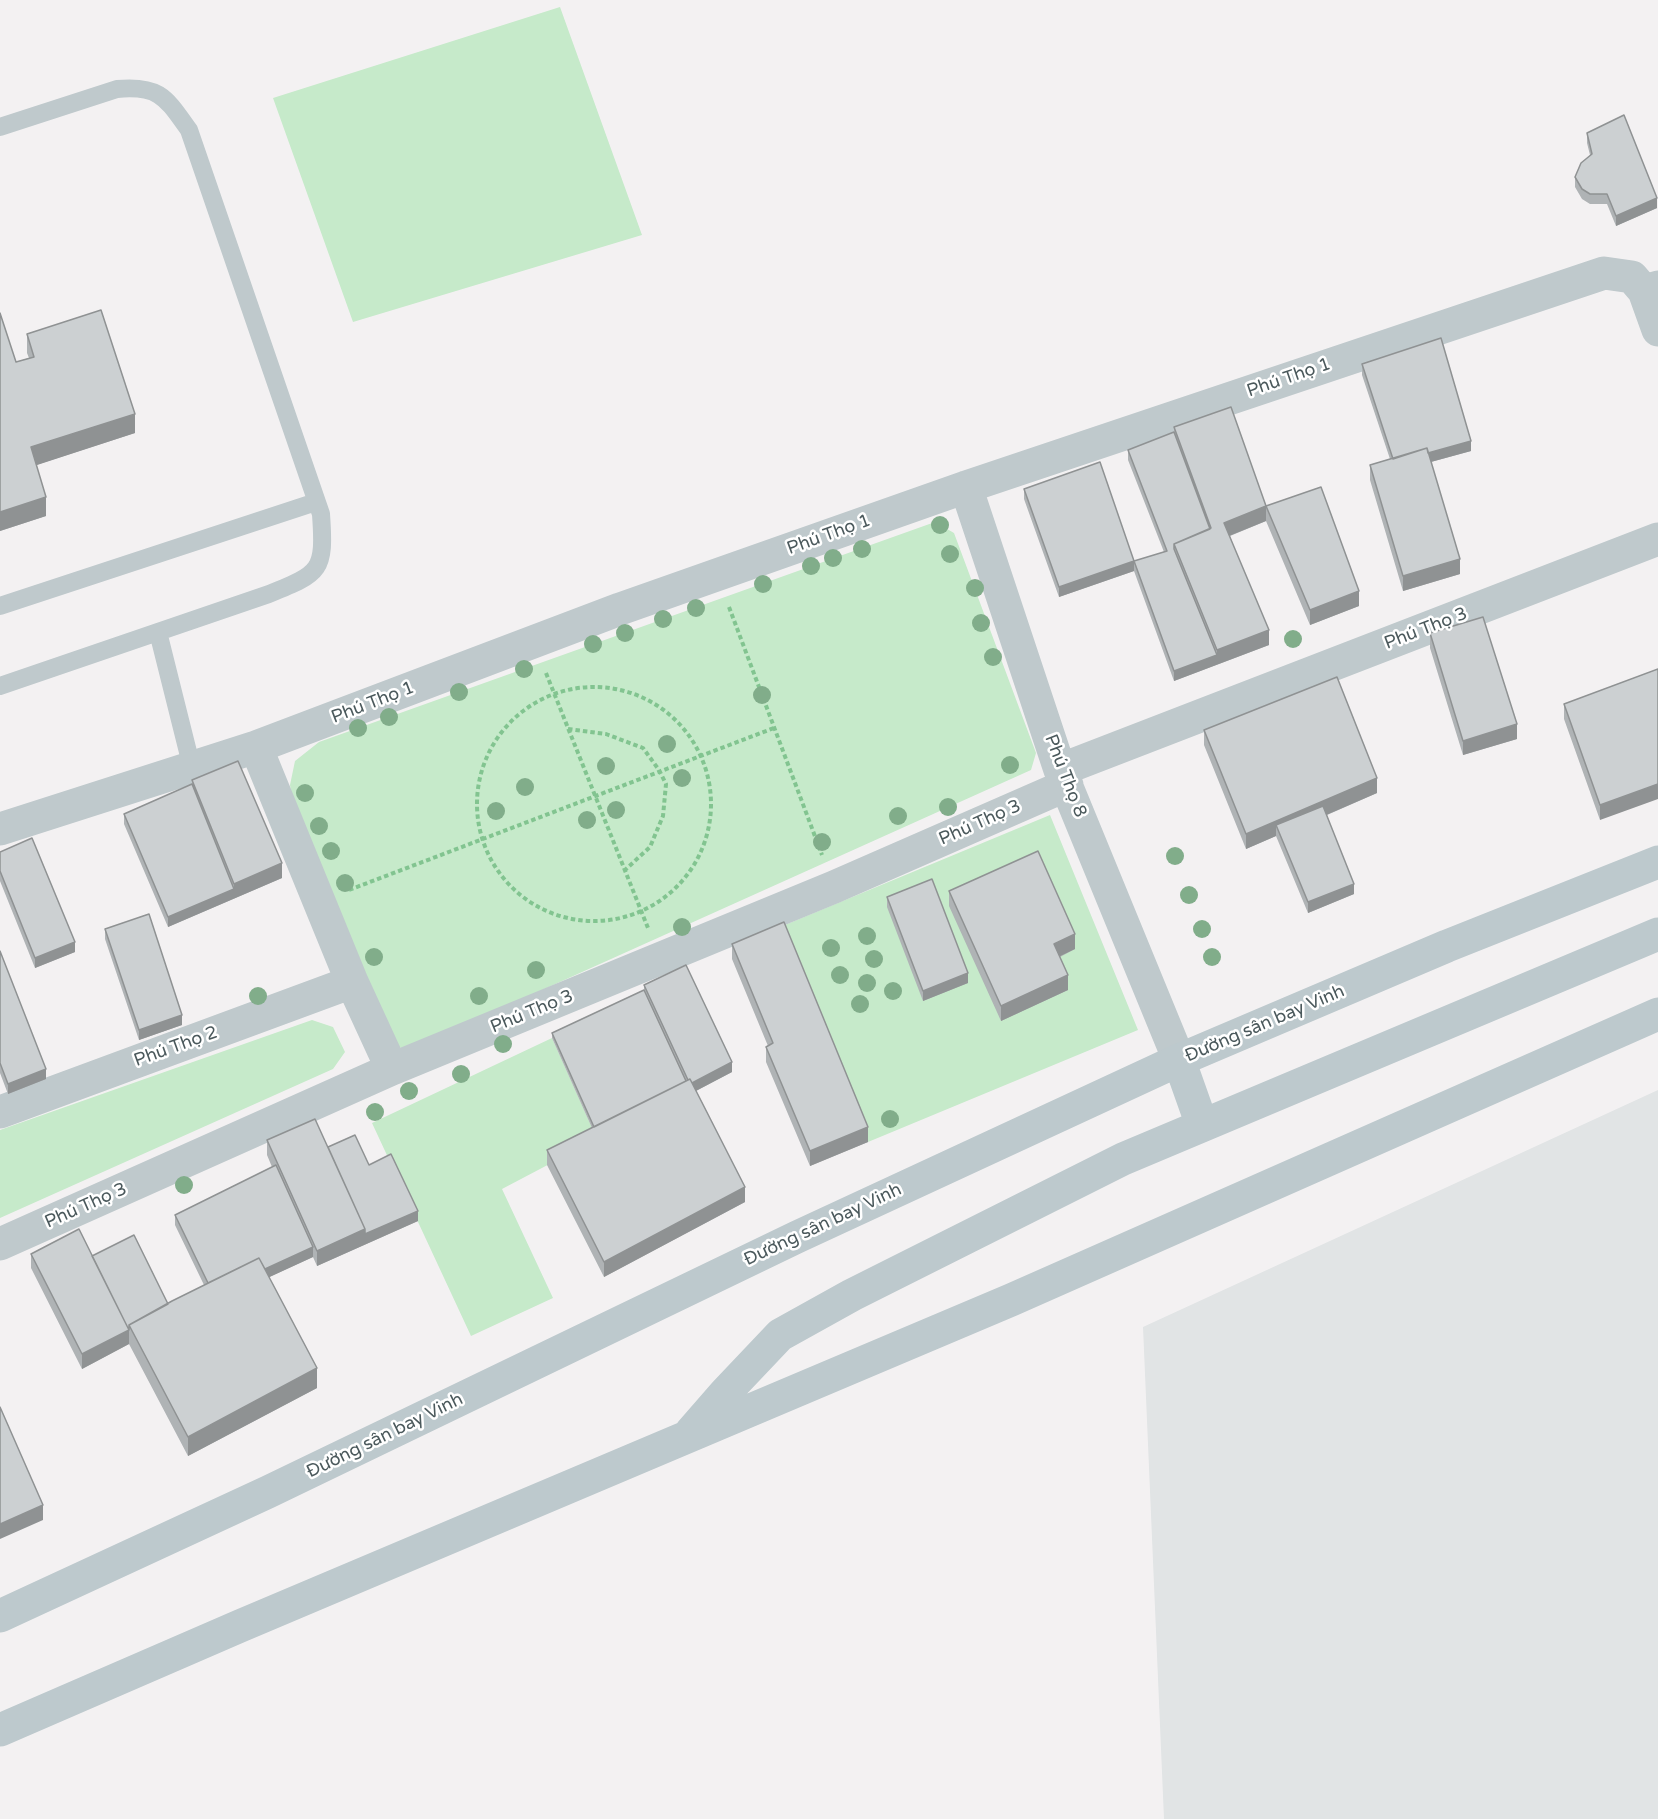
<!DOCTYPE html>
<meta charset="utf-8">
<style>
body{margin:0}
canvas{display:block;background:#f3f1f2}
</style>
<canvas width="1658" height="1819"></canvas>
<script>
const context = document.querySelector('canvas').getContext('2d');
context.lineJoin = 'round';
function paint(path, color) {
  context.fillStyle = color;
  context.fill(path, 'evenodd');
}
function stroke(path, color, width, dash) {
  context.strokeStyle = color;
  context.lineWidth = width;
  context.lineCap = dash ? 'butt' : 'round';
  context.setLineDash(dash || []);
  context.stroke(path);
}
function label(font, color, halo, rows, align = 'center') {
  context.font = font + ' "Varela Round",sans-serif';
  context.lineWidth = 5;
  context.setLineDash([]);
  context.textBaseline = 'middle';
  context.strokeStyle = halo;
  context.fillStyle = color;
  for (const [text, x, y, turn = 0] of rows) {
    context.save();
    context.translate(x, y);
    context.rotate((+turn || 0) * Math.PI / 180);
    context.textAlign = isNaN(turn) ? turn : align;
    if (halo) context.strokeText(text, 0, 0);
    context.fillText(text, 0, 0);
    context.restore();
  }
}
const airport = new Path2D(`
 M1658,1090V1819H1164L1143,1327Z`);
const green = new Path2D(`
 M560,7L642,235L353,322L273,98Z
 M935,522L954,533L1036,753L1031,770L411,1049L401,1048L389,1042L294,811L290,785L295,761L319,742Z
 M1050,815L1138,1030L868,1142L780,927Z
 M312,1020L333,1027L345,1052L333,1069L0,1218V1130Z
 M552,1038L597,1139L502,1189L553,1298L471,1336L372,1123Z`);
const path = new Path2D(`
 M729,607L822,855
 M546,673L648,928
 M477 804a117 117 0 1 1 234 0a117 117 0 1 1-234 0Z
 M568,729L606,734L643,748L659,770L666,784L663,816L650,847L625,870
 M349,890L774,728`);
const service = new Path2D(`
 M0,127L117,89C160,85 166,98 189,130L321,514C325,571 321,573 269,594L0,686
 M0,606L316,502
 M158,632L192,768`);
const minor = new Path2D(`
 M1644,291L1658,330
 M966,487L1060,770L1179,1060
 M256,747L352,982L392,1069
 M1060,770L1658,539
 M0,829L256,747L620,609L966,487L1604,273L1632,277L1644,291L1658,287
 M0,1112L352,982
 M0,1244L392,1069L834,887L1067,785`);
const secondary = new Path2D(`
 M1179,1060L1202,1125
 M691,1432L725,1393L780,1335L852,1295L1123,1159L1658,934
 M0,1616L268,1492L797,1237L1179,1060L1447,946L1658,862
 M0,1730L240,1626L1011,1300L1658,1014`);
const trees = [
 [940,525],
 [862,549],
 [950,554],
 [833,558],
 [811,566],
 [763,584],
 [975,588],
 [696,608],
 [663,619],
 [981,623],
 [625,633],
 [1293,639],
 [593,644],
 [993,657],
 [524,669],
 [459,692],
 [762,695],
 [389,717],
 [358,728],
 [667,744],
 [1010,765],
 [606,766],
 [682,778],
 [525,787],
 [305,793],
 [948,807],
 [616,810],
 [496,811],
 [898,816],
 [587,820],
 [319,826],
 [822,842],
 [331,851],
 [1175,856],
 [345,883],
 [1189,895],
 [682,927],
 [1202,929],
 [867,936],
 [831,948],
 [374,957],
 [1212,957],
 [874,959],
 [536,970],
 [840,975],
 [867,983],
 [893,991],
 [258,996],
 [479,996],
 [860,1004],
 [503,1044],
 [461,1074],
 [409,1091],
 [375,1112],
 [890,1119],
 [184,1185]
];
const wall = new Path2D(`
 M1587,133L1657,208L1616,226L1607,204H1590L1582,199L1575,187V177L1590,155L1587,143Z
 M0,313L16,362L29,358L27,353V334L135,433L36,465L46,516L0,531Z
 M1362,364L1471,451L1431,462L1460,574L1403,591L1370,480V465L1390,459L1362,375Z
 M1174,427L1266,521L1230,536L1269,645L1174,681L1134,571L1059,597L1024,499V489L1134,561L1164,552L1128,460V450L1174,432Z
 M1266,506L1359,606L1310,625L1266,521Z
 M1430,633L1517,739L1463,755L1430,648Z
 M1658,669L1600,820L1564,719V704Z
 M1204,730L1377,793L1327,815L1354,894L1308,913L1276,836L1246,849L1204,745Z
 M192,780L282,878L168,927L124,824V814L192,784Z
 M0,852L75,952L35,968L0,881Z
 M949,891L1075,949L1060,957L1068,990L1001,1021L949,906Z
 M887,897L968,983L923,1001L887,907Z
 M105,929L182,1025L139,1040L105,939Z
 M732,944L868,1142L810,1166L766,1062V1047L768,1046L732,959Z
 M0,951L46,1079L8,1094L0,1073Z
 M644,985L732,1072L696,1091L745,1202L604,1277L547,1165V1150L592,1128L552,1038V1033L644,990Z
 M267,1140L328,1147L369,1165L418,1221L317,1266L313,1257L269,1277L317,1388L188,1456L129,1344L82,1369L31,1268V1254L92,1256L168,1304L204,1285L175,1225V1215L272,1167L267,1155Z`);
const shadedWall = new Path2D(`
 M1657,198V208L1616,226V216Z
 M135,414V433L31,467V447Z
 M1471,441V451L1394,472V462Z
 M46,497V516L0,531V512Z
 M1266,506V521L1224,538V523Z
 M1460,559V574L1403,591V576Z
 M1134,561V571L1059,597V587Z
 M1359,591V606L1310,625V610Z
 M1269,630V645L1174,681V671L1217,655V650Z
 M1517,724V739L1463,755V741Z
 M1377,778V793L1280,835L1276,825V836L1246,849V834Z
 M1658,784V799L1600,820V805Z
 M282,863V878L168,927V917L234,889V884Z
 M1354,884V894L1308,913V902Z
 M1075,934V949L1054,959V944Z
 M75,942V952L35,968V958Z
 M968,973V983L923,1001V991Z
 M1068,975V990L1001,1021V1006Z
 M182,1015V1025L139,1040V1030Z
 M732,1062V1072L690,1094V1084Z
 M46,1069V1079L8,1094V1084Z
 M868,1127V1142L810,1166V1151Z
 M745,1187V1202L604,1277V1262Z
 M418,1211V1221L317,1266V1251L365,1229Z
 M313,1247V1257L261,1281V1271Z
 M129,1330V1344L82,1369V1354Z
 M317,1368V1388L188,1456V1437Z
 M43,1505V1520L0,1539V1524Z`);
const building = new Path2D(`
 M1624,115L1657,198L1616,216L1607,194H1590L1582,189L1575,177L1581,163L1592,154L1587,133Z
 M101,310L135,414L31,447L46,497L0,512V313L16,362L34,357L27,334Z
 M1441,338L1471,441L1428,453L1427,448L1393,459L1362,364Z
 M1231,407L1266,506L1224,523L1269,630L1217,650L1174,544L1211,528L1174,427Z
 M1174,432L1210,529L1174,544V549L1217,655L1174,671L1134,561L1167,551L1128,450Z
 M1427,448L1460,559L1403,576L1370,465Z
 M1100,462L1134,561L1059,587L1024,489Z
 M1321,487L1359,591L1310,610L1266,506Z
 M1483,617L1517,724L1463,741L1430,633Z
 M1658,669V784L1600,805L1564,704Z
 M1337,677L1377,778L1246,834L1204,730Z
 M238,761L282,863L234,884L192,780Z
 M192,784L234,889L168,917L124,814Z
 M1323,806L1354,884L1308,902L1276,825Z
 M32,838L75,942L35,958L0,871V852Z
 M1038,851L1075,934L1054,944L1068,975L1001,1006L949,891Z
 M932,879L968,973L923,991L887,897Z
 M149,914L182,1015L139,1030L105,929Z
 M784,922L868,1127L810,1151L766,1047L773,1043L732,944Z
 M0,951L46,1069L8,1084L0,1063Z
 M686,965L732,1062L692,1083L690,1079L688,1080L644,985Z
 M644,990L686,1081L594,1127L552,1033Z
 M690,1079L745,1187L604,1262L547,1150Z
 M315,1119L365,1229L317,1251L267,1140Z
 M355,1135L369,1165L391,1154L418,1211L365,1234V1229L328,1147Z
 M276,1165L313,1247L265,1269L259,1258L208,1283L175,1215Z
 M79,1229L129,1330L82,1354L31,1254Z
 M134,1235L168,1304L129,1325V1330L92,1256Z
 M259,1258L317,1368L188,1437L129,1325L172,1301Z
 M0,1407L43,1505L0,1524Z`);
const streetNames = [
 ["Phú Thọ 1",1289,378,-19],
 ["Phú Thọ 1",829,535,-20],
 ["Phú Thọ 3",1426,629,-21],
 ["Phú Thọ 1",373,703,-21],
 ["Phú Thọ 8",1065,776,69],
 ["Phú Thọ 3",980,823,-24],
 ["Phú Thọ 3",532,1012,-22],
 ["Đường sân bay Vinh",1265,1024,-23],
 ["Phú Thọ 2",176,1047,-20],
 ["Phú Thọ 3",86,1206,-24],
 ["Đường sân bay Vinh",823,1225,-25],
 ["Đường sân bay Vinh",385,1436,-26]
];
paint(airport, '#e1e4e5');
paint(green, '#c6eaca');
stroke(path, '#82c490', 4, [4.5, 3]);
stroke(service, '#bfc9cc', 18);
stroke(minor, '#bfc9cc', 33);
stroke(secondary, '#bdc9cd', 33);
context.fillStyle = '#81ad8a';
for (const [x, y] of trees) {
  context.beginPath();
  context.arc(x, y, 9, 0, 2 * Math.PI);
  context.fill();
}
paint(wall, '#afb3b5');
paint(shadedWall, '#8f9293');
paint(building, '#ccd0d2');
stroke(building, '#8f9293', 1.5);
label('18px', '#4b595c', '#fff', streetNames);
</script>
